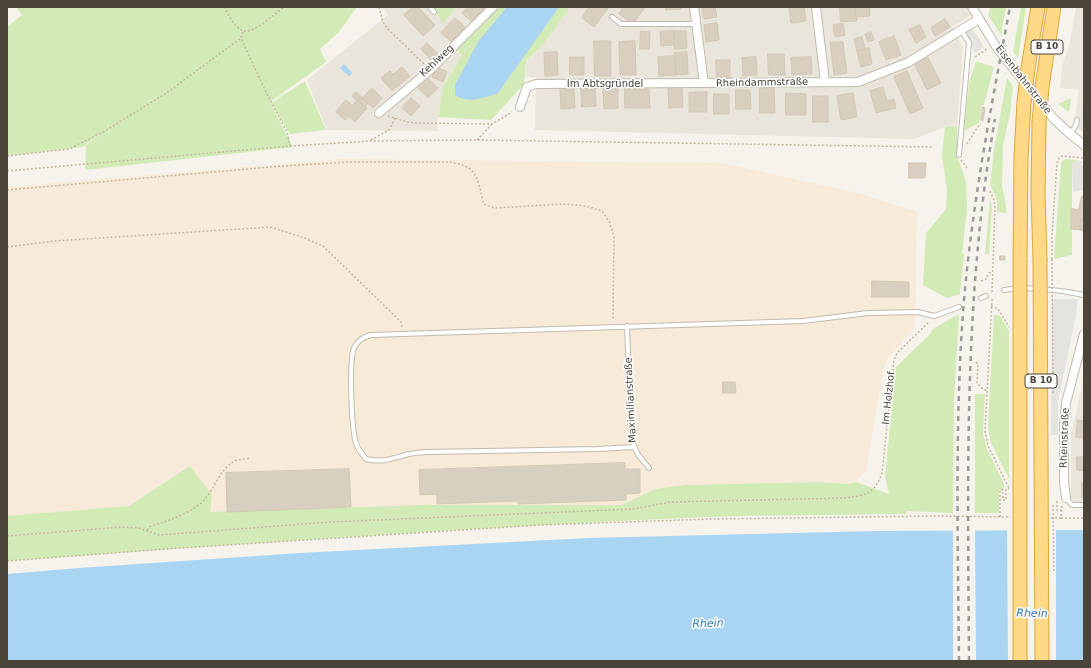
<!DOCTYPE html>
<meta charset="utf-8">
<style>
body{margin:0}
#map{position:relative;width:1091px;height:668px;overflow:hidden;background:#f6f3ec;font-family:"DejaVu Sans",sans-serif}
canvas{display:block}
.frame{position:absolute;inset:0;border:8px solid #4b4439;pointer-events:none}
</style>
<div id="map">
<canvas width="1091" height="668"></canvas>
<div class="frame"></div>
</div>
<script>
const context = document.querySelector('canvas').getContext('2d');
context.lineJoin = 'round';
function paint(path, color) {
  context.fillStyle = color;
  context.fill(path, 'evenodd');
}
function stroke(path, color, width, dash) {
  context.strokeStyle = color;
  context.lineWidth = width;
  context.lineCap = dash ? 'butt' : 'round';
  context.setLineDash(dash || []);
  context.stroke(path);
}
function label(font, color, halo, rows, align = 'center') {
  context.font = font + ' "DejaVu Sans",sans-serif';
  context.lineWidth = 3;
  context.setLineDash([]);
  context.textBaseline = 'middle';
  context.strokeStyle = halo;
  context.fillStyle = color;
  for (const [text, x, y, turn = 0] of rows) {
    context.save();
    context.translate(x, y);
    context.rotate((+turn || 0) * Math.PI / 180);
    context.textAlign = isNaN(turn) ? turn : align;
    if (halo) context.strokeText(text, 0, 0);
    context.fillText(text, 0, 0);
    context.restore();
  }
}
const residential = new Path2D(`
 M382,7H488L452,44L462,55L443,87L437,122L438,131L327,130L307,80L388,15Z
 M570,7H974L968,10L971,15L952,27L963,47L957,127H945L914,139L535,130L536,77H525L526,60L532,56L557,25Z
 M1076,7H1084V133L1074,125L1079,90L1060,88L1062,67L1070,41Z
 M1084,377V502H1075L1071,499V436Z`);
const commercial = new Path2D(`
 M342,159L722,163L858,193L917,212L915,328L888,358L884,368L866,471L856,482L848,484L820,482L685,485L655,489L621,505H425L210,512L190,466L129,506L7,516V187Z`);
const green = new Path2D(`
 M16,7H357L339,32L320,49L326,62L270,102L293,147L85,170L86,149L85,146L107,129L82,147L7,156V27L22,15Z
 M433,7H457L443,23Z
 M500,7H570C558,24 543,48 526,60L524,84L491,120L438,117L443,87L462,55L457,50Z
 M989,7H1006L1001,35L988,15L990,10Z
 M1021,7H1026L1018,58L1013,52Z
 M976,61L994,67L984,105H982L979,123L964,131L969,83Z
 M1007,78L1013,86L1010,113L1003,146L1002,186L1006,205V213L997,212V200L990,185L994,150Z
 M305,81L326,130L290,134L271,103Z
 M1071,98L1069,112L1058,104Z
 M945,127H957V156L966,181L967,209L962,253L964,254L960,294L947,298L923,285L926,233L946,209L947,190L942,155Z
 M1067,159L1077,160L1072,165V255L1054,259L1061,164L1063,160Z
 M990,200L992,205L989,254H985Z
 M959,314L954,399L953,513L907,511L906,514C840,515 773,515 707,517C473,527 240,544 7,561V516L129,506L190,466L212,495L210,512L425,505H621L655,489L685,485L820,482L848,484L856,482L889,494L885,476L896,367L931,333L933,329Z
 M994,315L1000,316L1009,331V479L991,443L988,428Z
 M975,394H985L983,433L987,449L1004,484V490H999V513H975Z`);
const parking = new Path2D(`
 M970,24L984,47L975,53L961,30Z
 M1082,108H1084V133L1079,129Z
 M1077,160L1082,161L1081,165L1084,166V190L1073,192L1072,165L1073,163Z
 M1052,299H1078L1076,316L1058,401V435H1051Z`);
const water = new Path2D(`
 M507,7H559L498,93C484,98 468,104 455,95V85L478,42Z
 M344,64L352,73L349,76L340,68Z
 M1084,530V661H7V574L79,568L300,553L589,538L875,531Z`);
const pier = new Path2D(`
 M1007,528H1056V661H1008Z
 M953,529H975L976,661H953Z`);
const building = new Path2D(`
 M413,7H418L435,25L423,36L404,15Z
 M468,7H482L484,9L472,22L462,13Z
 M589,7H609L594,27L582,18Z
 M624,7H645L633,24L619,14Z
 M666,7H681V9L666,10Z
 M702,7H715L717,17L704,19Z
 M804,7L806,21L791,23L789,8Z
 M840,7H855L857,21L841,22Z
 M855,7H869L870,16L856,17Z
 M455,18L465,27L452,42L441,33Z
 M945,19L950,27L935,36L931,28Z
 M717,23L719,40L706,42L704,25Z
 M843,24L845,35L835,37L833,25Z
 M920,25L926,37L916,43L909,30Z
 M641,31L650,32L649,49H640Z
 M674,31H686L687,48L675,49Z
 M674,31V45L661,46L660,32Z
 M871,32L874,40L868,42L865,34Z
 M894,36L901,55L886,60L879,42Z
 M862,37L865,49L857,51L854,39Z
 M594,41H611V76H595Z
 M635,41L636,75H620L619,42Z
 M843,42L847,73L834,75L830,43Z
 M427,43L439,55L432,61L421,49Z
 M869,48L872,64L861,67L857,51Z
 M557,52L558,75L545,76L544,53Z
 M687,52L688,74L676,75L674,53Z
 M768,54H784L785,75H769Z
 M675,56L676,75L659,76L658,57Z
 M570,57H584V75H570Z
 M756,57L757,75L743,76L742,58Z
 M811,57L812,74L792,75L791,58Z
 M928,58L941,83L927,90L915,65Z
 M716,60H730V78H717Z
 M402,67L410,76L392,91L381,78L390,71L393,74Z
 M439,68L447,72L443,82L432,77L434,71L437,72Z
 M907,71L923,108L910,114L894,77Z
 M428,78L438,88L428,98L418,88Z
 M682,87L683,107L669,108L668,88Z
 M883,87L887,101L894,99L896,108L876,113L870,91Z
 M372,88L382,98L373,108L363,98Z
 M574,88L575,108L561,109L560,89Z
 M581,88H595L596,106L582,107Z
 M618,88V108L604,109L603,89Z
 M760,88H774L775,113H760Z
 M625,89H649L650,108H625Z
 M736,90H750L751,109H736Z
 M356,92L368,103L365,107L352,96Z
 M707,92V112H689V93Z
 M786,93L806,94V115H786Z
 M853,93L857,117L841,120L837,96Z
 M714,94H729V114H714Z
 M813,96H828V122H813Z
 M411,98L420,106L411,116L402,108Z
 M346,100L352,105L357,100L367,108L355,122L348,116L345,120L336,112Z
 M983,107L985,108L983,121L981,120Z
 M909,163H926L925,178H909Z
 M1082,196H1084V220H1081L1080,230L1071,229V208L1078,210Z
 M1081,220H1084V231L1080,230Z
 M1000,256H1005V260H1000Z
 M872,281L909,282V297H872Z
 M723,382H735L736,393H723Z
 M1078,420L1084,421V438L1076,437Z
 M1077,457H1084V471L1077,470Z
 M625,463V469H640V493L626,494V500L518,504V501L437,504V494L420,495L419,470Z
 M349,469L351,507L227,512L226,473Z
 M1082,483H1084V497H1082Z`);
const path = new Path2D(`
 M224,7C228,14 234,26 241,30C251,37 275,13 284,7
 M379,7L383,22L387,28L424,64
 M243,32L241,38L265,90L287,132L290,146
 M975,57L987,49
 M388,116L407,122L417,123L492,124L512,112
 M371,140L389,130L395,118
 M477,140L492,124
 M967,144L979,125H981
 M7,156L69,149L103,132L165,94L241,38
 M961,160L967,168
 M7,171L290,146L371,141L477,140L933,147
 M7,190L282,166L350,162H449C454,163 460,164 465,166C480,173 479,190 484,204L494,208L564,204L586,206L602,211L610,223L614,236L613,320
 M990,191L994,200L995,206L992,293
 M7,247L54,241L270,227L302,237L323,246L401,322L402,328
 M1052,259V235L1057,163L1059,158L1062,156L1084,158
 M981,281L986,279L989,273L992,272
 M992,299L985,431L988,446L1009,488
 M991,306L998,309L1009,327
 M976,362L978,364L977,383L984,390H987
 M1057,501V510H1061
 M1000,517V490H1003V500H1006V489H1009
 M1051,518H1061L1062,505
 M1061,518H1084
 M147,530L149,527C167,521 184,516 200,504C214,493 219,468 235,461C240,459 246,459 251,458
 M7,536L122,527L139,528L159,535L330,522L633,509L671,502L844,498C864,496 875,494 882,473L894,360L897,353L929,322
 M7,561L165,549L540,525L711,519L936,516L1010,517`);
const service = new Path2D(`
 M430,7L434,12
 M612,17L621,24H696
 M1070,134L1076,125L1077,120
 M959,155L969,43L961,30
 M1004,290C1027,286 1061,290 1084,295
 M981,298L986,296
 M627,326L631,432C634,451 637,454 649,468
 M633,447L598,449L428,452C422,452 415,453 409,454C392,458 384,463 366,459C363,455 359,450 357,446C351,433 349,360 354,348C358,340 363,337 371,335L803,321L868,313L918,312L934,316L959,307
 M1066,498L1072,505H1084`);
const minor = new Path2D(`
 M694,7L704,83
 M816,7L825,82
 M972,7L997,48L1053,118L1070,134L1084,145
 M520,107L527,87L536,84L858,82L909,62L979,19
 M379,113L430,70L493,7
 M1066,498L1064,482V427L1066,403L1084,334`);
const trunk = new Path2D(`
 M1028,68L1038,7
 M1042,87L1054,7
 M1039,123L1038,193L1040,259
 M1020,260L1021,157L1024,102`);
const rail = new Path2D(`
 M959,661C958,550 955,438 962,327C969,219 990,113 1010,7
 M969,661C968,480 963,298 995,119`);
const pathBridge = new Path2D(`
 M1052,259L1053,395
 M1053,505L1054,571`);
const trunkBridge = new Path2D(`
 M1024,102L1028,68
 M1039,123L1042,87
 M1040,259L1042,661
 M1020,661V260`);
const shields = [
 [1047,47,32],
 [1041,381,32]
];
const shieldNames = [
 ["B 10",1047,47],
 ["B 10",1041,381]
];
const streetNames = [
 ["Kehlweg",437,61,-43],
 ["Eisenbahnstraße",1023,80,52],
 ["Rheindammstraße",762,83,-1],
 ["Im Abtsgründel",605,84],
 ["Im Holzhof",889,398,-84],
 ["Maximilianstraße",631,400,-93],
 ["Rheinstraße",1065,438,-88]
];
const waterNames = [
 ["Rhein",1032,614,1],
 ["Rhein",708,624,-2]
];
paint(residential, '#eae5da');
paint(commercial, '#f7ead8');
paint(green, '#d2eab5');
paint(parking, '#e5e3e0');
paint(water, '#a9d4f2');
paint(pier, '#f6f3ec');
paint(building, '#d8cfc1');
stroke(building, '#d3c7b4', 1);
stroke(service, '#c2bbae', 6);
stroke(minor, '#c2bbae', 10);
stroke(trunk, '#e0a43c', 15);
stroke(path, '#c4b79f', 1.5, [2, 2]);
stroke(service, '#fff', 4);
stroke(minor, '#fff', 8);
stroke(trunk, '#ffd985', 13);
stroke(rail, '#9a9a9a', 2.5, [5, 5]);
stroke(trunkBridge, '#e0a43c', 15, []);
stroke(pathBridge, '#c4b79f', 1.5, [2, 2]);
stroke(trunkBridge, '#ffd985', 13);
for (const [x, y, w] of shields) {
  const box = new Path2D();
  box.roundRect(x - w / 2, y - 7, w, 14, 3);
  context.fillStyle = '#fff';
  context.fill(box);
  stroke(box, '#4b4439', 1);
}
label('bold 9px', '#4b4439', null, shieldNames);
label('10px', '#4b4439', '#fff', streetNames);
label('italic 11px', '#2e7ab2', '#fff', waterNames);
</script>
